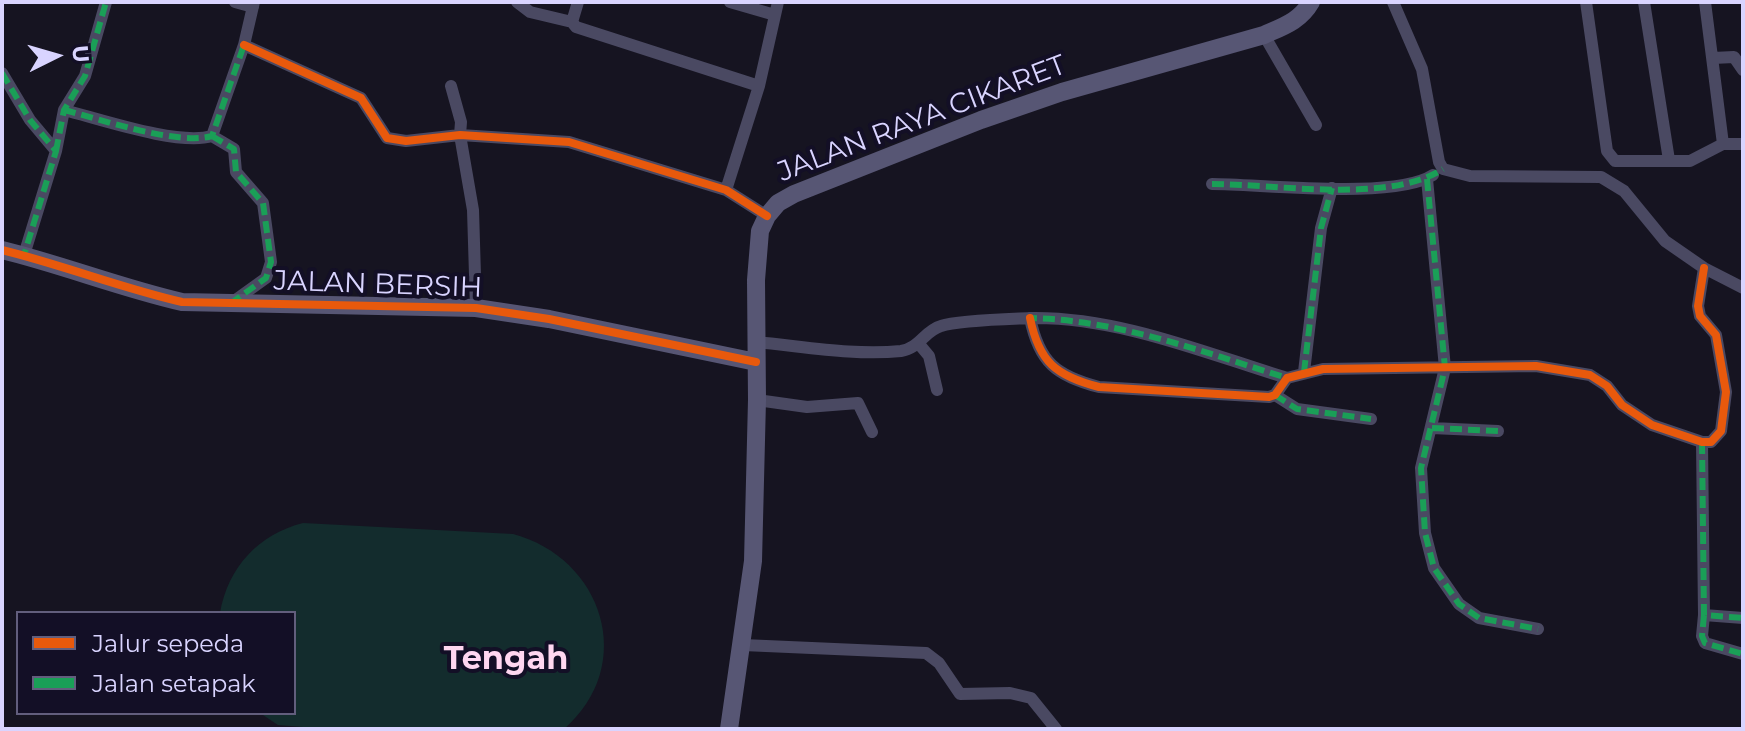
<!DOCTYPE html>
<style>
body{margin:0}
#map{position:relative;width:1745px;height:731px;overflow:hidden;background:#161421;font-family:Montserrat,sans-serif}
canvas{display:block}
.frame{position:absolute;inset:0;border:4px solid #d9d4ff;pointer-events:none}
.legend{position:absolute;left:16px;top:611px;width:280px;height:104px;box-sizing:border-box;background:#130f26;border:2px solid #625e7d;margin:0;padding:10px 14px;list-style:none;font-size:24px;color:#d9d4ff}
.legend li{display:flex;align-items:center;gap:16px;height:40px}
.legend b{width:40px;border:2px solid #625e7d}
.north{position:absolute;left:16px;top:16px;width:80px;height:80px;-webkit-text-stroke:6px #130f26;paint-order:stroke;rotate:85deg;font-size:22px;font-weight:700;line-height:32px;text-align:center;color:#d9d4ff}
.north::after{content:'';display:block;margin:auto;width:28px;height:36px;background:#d9d4ff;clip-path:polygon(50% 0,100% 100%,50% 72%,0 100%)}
</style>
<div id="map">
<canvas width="1745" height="731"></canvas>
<div class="frame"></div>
<ul class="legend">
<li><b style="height:10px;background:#e8590c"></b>Jalur sepeda</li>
<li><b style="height:10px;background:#1a9f57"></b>Jalan setapak</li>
</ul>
<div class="north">U</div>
</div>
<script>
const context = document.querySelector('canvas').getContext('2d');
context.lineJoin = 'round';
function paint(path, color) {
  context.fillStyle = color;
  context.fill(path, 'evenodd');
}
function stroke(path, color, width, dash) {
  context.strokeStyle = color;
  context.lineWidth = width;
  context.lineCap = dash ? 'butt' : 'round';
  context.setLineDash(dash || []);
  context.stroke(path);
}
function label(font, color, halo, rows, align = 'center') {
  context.font = font + ' Montserrat,sans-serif';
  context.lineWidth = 8;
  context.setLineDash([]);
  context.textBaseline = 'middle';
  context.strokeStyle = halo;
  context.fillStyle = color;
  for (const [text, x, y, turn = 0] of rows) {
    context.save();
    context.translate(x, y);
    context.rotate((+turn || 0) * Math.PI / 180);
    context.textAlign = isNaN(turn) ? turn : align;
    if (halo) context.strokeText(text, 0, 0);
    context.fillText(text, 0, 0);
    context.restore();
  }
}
const green = new Path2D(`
 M303,523L513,534C603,558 638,665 564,729H328L278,725L260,713H294V613H220C228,567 259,534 303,523Z`);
const street = new Path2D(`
 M235,2L253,7
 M517,2L530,12L572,22
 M578,2L572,22L576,27L759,86
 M730,2L775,15
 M1393,2L1422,69L1439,162L1443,169
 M1586,2L1607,151L1615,161H1690L1723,144H1743
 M1644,2L1669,160
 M1705,2L1723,144
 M1264,35L1316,125
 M244,45L361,98L387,138L406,141L460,135L569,142L726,190L767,216
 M1713,58L1734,57L1743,70
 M2,73L30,120L56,151L24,255
 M451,86L461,122L460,135L473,210L476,308
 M64,110C100,119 178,146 212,136L244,45L254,2
 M212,136L234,149L236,172L263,203L271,262L266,278L234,301
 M56,151L64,110L85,76L106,2
 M1443,169L1470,176L1601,177L1624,191L1665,241L1704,268L1743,288
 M1427,179L1445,368L1421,468L1425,533L1434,568L1459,604L1479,618L1538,629
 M1212,184C1262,184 1394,200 1433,175
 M726,190L759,86L778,2
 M1030,318C1039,362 1056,376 1099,387L1269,397L1275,395L1287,378L1323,369L1536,366L1590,375L1607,386L1622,405L1652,425L1702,442H1711L1721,431L1726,392L1716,335L1700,316L1698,306L1704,268
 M755,342C802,346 854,356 901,351C920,348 924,331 941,326C959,320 1012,319 1032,318C1119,317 1205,353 1287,378
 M919,344L929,356L937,390
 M1304,372L1321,228L1332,188
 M1275,395L1297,409L1371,419
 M757,400L807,407L858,403L872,432
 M1432,428L1498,431
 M1702,442L1704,615L1743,618
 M1704,615L1702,636L1705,643L1743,654
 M743,645L926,653L939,663L960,694L1010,693L1031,698L1056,729`);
const secondary = new Path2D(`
 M2,250C63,265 121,288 182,302L476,308L549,319L756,362
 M729,729L753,561L757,400L756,280L760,231L767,216L778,203L794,194L981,120L1062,92L1264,35C1284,26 1300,21 1311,2`);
const quiet = new Path2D(`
 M2,73L30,120L56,151L24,255
 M64,110C100,119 178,146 212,136L244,45
 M212,136L234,149L236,172L263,203L271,262L266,278L234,301
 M56,151L64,110L85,76L106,2
 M1427,179L1445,368L1421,468L1425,533L1434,568L1459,604L1479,618L1538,629
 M1212,184C1276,184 1388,204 1443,169
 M1031,323L1030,318C1119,320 1203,352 1287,378
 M1304,372L1321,228L1332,188
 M1275,395L1297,409L1371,419
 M1432,428L1498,431
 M1702,442L1704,615L1743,618
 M1704,615L1702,636L1705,643L1743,654`);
const cycleway = new Path2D(`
 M244,45L361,98L387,138L406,141L460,135L569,142L726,190L767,216
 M2,250C63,265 121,288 182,302L476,308L549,319L756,362
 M1030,318C1039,362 1056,376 1099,387L1269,397L1275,395L1287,378L1323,369L1536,366L1590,375L1607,386L1622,405L1652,425L1702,442H1711L1721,431L1726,392L1716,335L1700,316L1698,306L1704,268`);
const streetNames = [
 ["JALAN RAYA CIKARET",922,119,-21],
 ["JALAN BERSIH",378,285,2]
];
const quarterNames = [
 ["Tengah",506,660]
];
paint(green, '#132c2d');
stroke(street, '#4a4962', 12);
stroke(secondary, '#575674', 18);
stroke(quiet, '#1a9f57', 6, [12, 6]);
stroke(cycleway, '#e8590c', 8);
label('28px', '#d9d4ff', '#130f26', streetNames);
label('bold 32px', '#ffd6f0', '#130f26', quarterNames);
</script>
